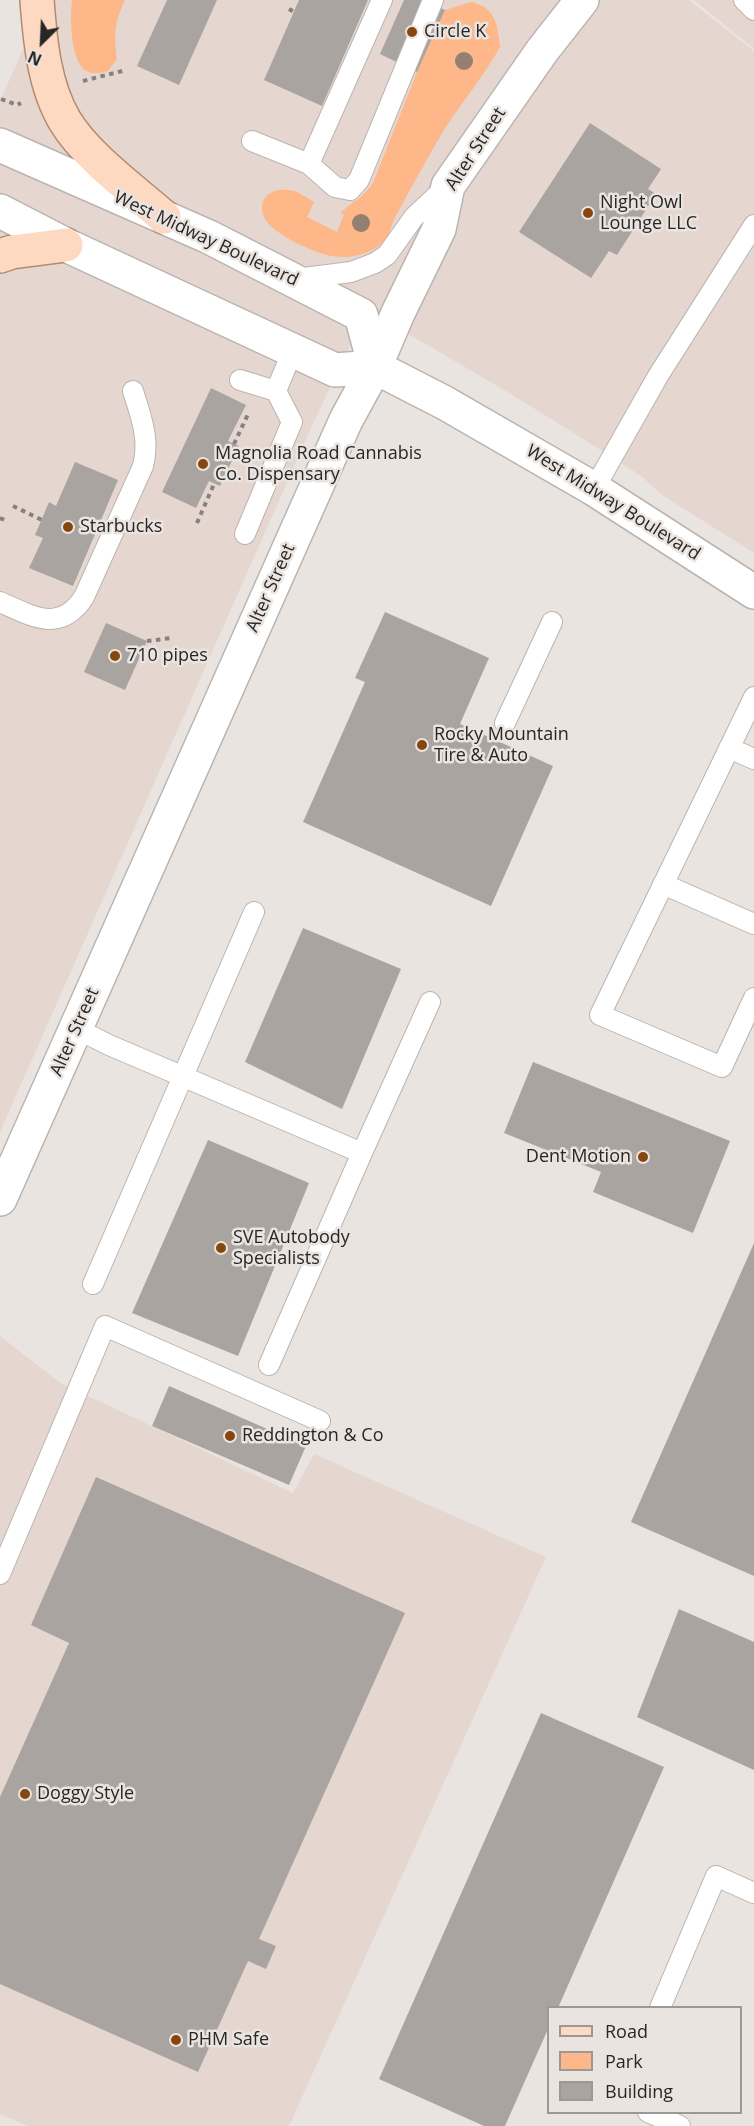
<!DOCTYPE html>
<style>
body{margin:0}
#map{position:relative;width:754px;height:2126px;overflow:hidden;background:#eae4e0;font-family:"Open Sans",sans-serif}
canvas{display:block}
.legend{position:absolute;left:547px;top:2006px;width:195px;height:108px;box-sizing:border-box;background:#eae4e0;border:2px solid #9c9895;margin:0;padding:8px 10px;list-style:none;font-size:18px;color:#282625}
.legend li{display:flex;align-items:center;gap:12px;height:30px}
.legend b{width:30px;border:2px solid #9c9895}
.north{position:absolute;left:12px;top:12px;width:60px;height:60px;-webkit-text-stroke:4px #eae4e0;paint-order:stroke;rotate:204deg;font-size:16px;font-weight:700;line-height:24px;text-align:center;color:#282625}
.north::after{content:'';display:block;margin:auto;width:21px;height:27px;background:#282625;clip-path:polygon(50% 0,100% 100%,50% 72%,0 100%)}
</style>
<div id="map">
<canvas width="754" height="2126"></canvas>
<ul class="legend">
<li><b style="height:8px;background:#fed9c1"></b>Road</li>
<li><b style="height:16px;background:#fdb788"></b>Park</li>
<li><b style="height:16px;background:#aaa4a0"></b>Building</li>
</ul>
<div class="north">N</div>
</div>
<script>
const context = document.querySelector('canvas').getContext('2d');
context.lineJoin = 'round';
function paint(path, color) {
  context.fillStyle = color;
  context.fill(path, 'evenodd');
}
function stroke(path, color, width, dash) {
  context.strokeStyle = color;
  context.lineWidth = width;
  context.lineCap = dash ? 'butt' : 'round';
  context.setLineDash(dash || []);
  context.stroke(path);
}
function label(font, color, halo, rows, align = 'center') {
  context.font = font + ' "Open Sans",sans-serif';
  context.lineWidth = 5;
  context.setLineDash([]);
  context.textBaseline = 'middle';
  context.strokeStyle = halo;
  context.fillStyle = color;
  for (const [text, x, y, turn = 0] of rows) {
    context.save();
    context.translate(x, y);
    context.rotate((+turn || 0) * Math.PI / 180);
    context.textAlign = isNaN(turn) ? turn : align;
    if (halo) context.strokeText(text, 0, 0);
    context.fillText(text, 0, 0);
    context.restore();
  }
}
const built = new Path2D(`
 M45,0H689L754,51V553L662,495L641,476L588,442L501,388L367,310L316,417L0,1132V101Z
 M694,0H754V49Z
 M0,1336L59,1382L293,1493L314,1454L546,1557L289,2126H28L0,2114Z`);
const green = new Path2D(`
 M72,0H125C114,24 114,33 117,59L108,71C101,73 92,75 85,70C70,59 70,17 72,0Z
 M471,2C496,7 498,26 500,47C484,76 462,102 444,130C428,157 412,186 397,214C392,221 391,231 386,239C380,247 368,253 359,255C350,257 341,258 332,256C316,254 278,236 268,223C253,204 268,186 290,190C298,191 307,198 314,202L307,217L337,232L344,214L340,213C352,202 364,197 373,183L417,72L445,10Z`);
const building = new Path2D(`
 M167,0H217L179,85L137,66Z
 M299,0H368L322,106L264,80Z
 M404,0H423L445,10L417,72L380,54Z
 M590,123L661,169L648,189L656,194L617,255L609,251L591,278L519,232Z
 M211,388L246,405L228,441L239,446L220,486L209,481L196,508L162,492Z
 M75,462L118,480L73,586L29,568L43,538L35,535L49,502L56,506Z
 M385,612L489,658L460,724L553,766L491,906L303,822L365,682L355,678Z
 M106,623L147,641L125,690L84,672Z
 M303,928L401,969L342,1109L245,1062Z
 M533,1062L730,1141L693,1233L593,1192L601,1172L504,1133Z
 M208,1140L309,1183L238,1356L132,1313Z
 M754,1243V1576L631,1522Z
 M169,1386L306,1446L289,1485L152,1426Z
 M96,1477L405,1613L259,1939L276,1946L266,1969L248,1961L198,2072L0,1984V1797L69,1643L31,1625Z
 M679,1609L754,1642V1770L637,1717Z
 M541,1713L664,1767L558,2008H548V2029L505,2126H484L379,2079Z`);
const path = new Path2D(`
 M289,9L294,12
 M83,81L126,70
 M1,99L17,105L21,103
 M234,444L249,412
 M13,506L42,520
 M0,518L7,521
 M197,523L214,484
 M147,641L172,638`);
const service = new Path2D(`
 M744,0L754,10
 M252,141L309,164L382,0
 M309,164L335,187L350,190L359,180L433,0
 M296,279L351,272L375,263L387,255L414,217L446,187
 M240,380L276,391
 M594,489L658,376L754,225
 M245,534L292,422L276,391L293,350
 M0,602C32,616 60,634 84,597L143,466C150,439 141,417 133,391
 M754,697L600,1015L722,1067L754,998
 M505,723L552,622
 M729,748L754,759
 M663,884L754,924
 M77,1029L109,1045L362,1153L430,1002
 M93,1284L254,912
 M269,1365L362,1153
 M0,1574L105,1326L320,1421
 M660,2008L716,1876L754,1893
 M648,2112L680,2126`);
const minor = new Path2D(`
 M0,145L209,237L361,315L375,367
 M0,211L66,245L335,370L375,367L445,403L594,489L754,592
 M0,1199L346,420L375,367L398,313L439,229L448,186L542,51L582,0`);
const primary = new Path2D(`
 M37,0C40,40 44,86 65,121C86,156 133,190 164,217
 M0,256L12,252L66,245`);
const trees = [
 [464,61],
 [361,223]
];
const markers = [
 [412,32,6,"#86460f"],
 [588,213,6,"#86460f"],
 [203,464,6,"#86460f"],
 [68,527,6,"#86460f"],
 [115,656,6,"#86460f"],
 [422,745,6,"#86460f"],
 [643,1157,6,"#86460f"],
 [221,1248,6,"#86460f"],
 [230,1436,6,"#86460f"],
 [25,1794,6,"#86460f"],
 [176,2040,6,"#86460f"]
];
const poiNames = [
 ["Circle K",424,32],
 ["Night Owl",600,203],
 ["Lounge LLC",600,224],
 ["Magnolia Road Cannabis",215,454],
 ["Co. Dispensary",215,475],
 ["Starbucks",80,527],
 ["710 pipes",127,656],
 ["Rocky Mountain",434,735],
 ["Tire & Auto",434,756],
 ["Dent Motion",631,1157,"right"],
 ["SVE Autobody",233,1238],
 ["Specialists",233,1259],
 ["Reddington & Co",242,1436],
 ["Doggy Style",37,1794],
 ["PHM Safe",188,2040]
];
const streetNames = [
 ["Alter Street",476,149,-57],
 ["West Midway Boulevard",206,239,25],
 ["West Midway Boulevard",613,503,32],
 ["Alter Street",271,588,-66],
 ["Alter Street",75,1032,-66]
];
paint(built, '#e5d7d0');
paint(green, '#fdb788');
paint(building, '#aaa4a0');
stroke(service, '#bab4b0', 22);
stroke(minor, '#bab4b0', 36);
stroke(primary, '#b28a70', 36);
stroke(path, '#85817f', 4, [4.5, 4.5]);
stroke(service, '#fff', 20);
stroke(minor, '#fff', 33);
stroke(primary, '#fed9c1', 33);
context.fillStyle = '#947f71';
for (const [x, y] of trees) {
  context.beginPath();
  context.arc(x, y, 9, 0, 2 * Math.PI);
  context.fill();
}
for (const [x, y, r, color] of markers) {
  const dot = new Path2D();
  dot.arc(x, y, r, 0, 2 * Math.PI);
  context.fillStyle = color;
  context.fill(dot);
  stroke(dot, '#eae4e0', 2);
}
label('18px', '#282625', '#eae4e0', poiNames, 'left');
label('18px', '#282625', '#eae4e0', streetNames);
</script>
